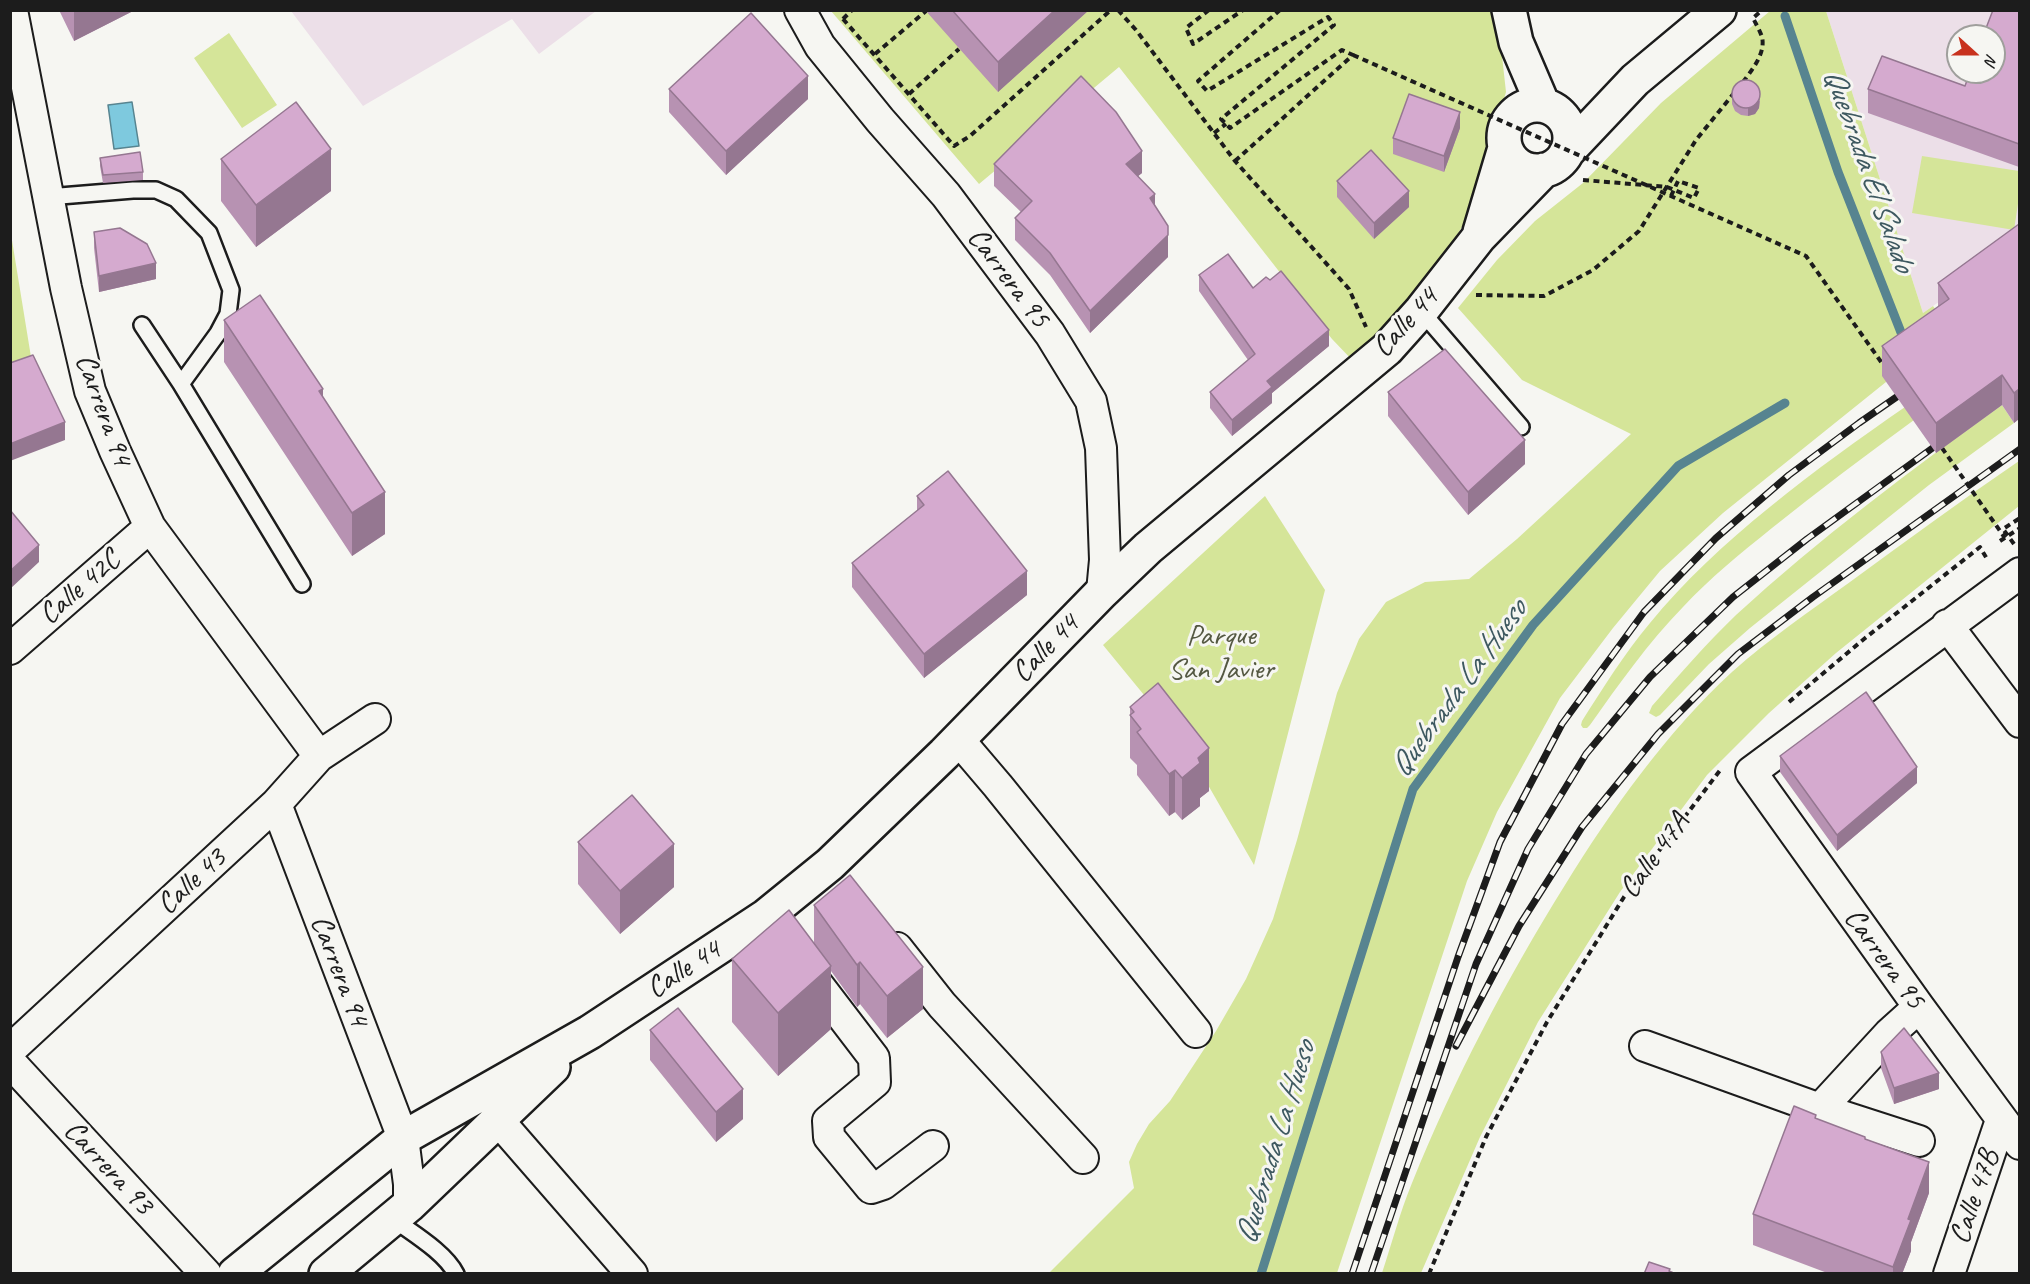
<!DOCTYPE html>
<style>
body{margin:0}
#map{position:relative;width:2030px;height:1284px;overflow:hidden;background:#f6f6f2;font-family:Caveat,sans-serif}
canvas{display:block}
.frame{position:absolute;inset:0;border:12px solid #1c1c1c;pointer-events:none}
.north{position:absolute;left:1946px;top:24px;width:60px;height:60px;box-sizing:border-box;background:#f6f6f2;border:2px solid #9f9f9c;border-radius:50%;rotate:111deg;font-size:16px;font-weight:700;line-height:24px;text-align:center;color:#1c1c1c}
.north::after{content:'';display:block;margin:auto;width:21px;height:27px;background:#c8321e;clip-path:polygon(50% 0,100% 100%,50% 72%,0 100%)}
</style>
<div id="map">
<canvas width="2030" height="1284"></canvas>
<div class="frame"></div>
<div class="north">N</div>
</div>
<script>
const context = document.querySelector('canvas').getContext('2d');
context.lineJoin = 'round';
function paint(path, color) {
  context.fillStyle = color;
  context.fill(path, 'evenodd');
}
function stroke(path, color, width, dash) {
  context.strokeStyle = color;
  context.lineWidth = width;
  context.lineCap = dash ? 'butt' : 'round';
  context.setLineDash(dash || []);
  context.stroke(path);
}
function label(font, color, halo, rows, align = 'center') {
  context.font = font + ' Caveat,sans-serif';
  context.lineWidth = 6;
  context.setLineDash([]);
  context.textBaseline = 'middle';
  context.strokeStyle = halo;
  context.fillStyle = color;
  for (const [text, x, y, turn = 0] of rows) {
    context.save();
    context.translate(x, y);
    context.rotate((+turn || 0) * Math.PI / 180);
    context.textAlign = isNaN(turn) ? turn : align;
    if (halo) context.strokeText(text, 0, 0);
    context.fillText(text, 0, 0);
    context.restore();
  }
}
const built = new Path2D(`
 M291,11H596L539,54L512,19L363,106Z
 M1826,11H2019V246L1923,313ZM1958,36H1994V72H1958Z`);
const green = new Path2D(`
 M831,11H1497L1506,92L1474,205L1449,250L1422,286L1354,362L1332,339L1119,67L979,184Z
 M1770,11H1826L1923,313L1933,306L1949,329L1886,382L1723,513L1660,571L1613,628L1560,698L1497,812L1467,881L1337,1273L1048,1274L1134,1188L1129,1162L1137,1144L1149,1124L1170,1101L1216,1031L1246,979L1273,919L1297,840L1337,693L1359,639L1386,602L1425,582L1469,579L1517,539L1631,434L1522,380L1458,308L1497,260L1535,221L1583,183L1661,103Z
 M229,33L277,105L242,128L194,58Z
 M1922,156L2019,171V197L2014,230L1912,213Z
 M10,228L31,357L10,364Z
 M2002,405L2014,423L1929,485L1750,628L1709,664L1660,715L1656,717L1649,713L1652,706C1679,675 1706,644 1736,615C1819,539 1910,470 2002,405Z
 M1905,407L1914,420C1866,455 1818,491 1772,528C1741,553 1710,578 1683,607C1648,643 1619,684 1590,725L1587,728H1583L1581,725L1582,721C1603,688 1624,654 1650,623C1717,541 1817,468 1905,407Z
 M2019,461V506L1836,653L1769,713L1707,775L1620,892L1538,1022L1480,1137L1421,1273H1382C1392,1243 1400,1212 1412,1183C1454,1079 1506,980 1565,885C1612,809 1666,733 1732,672C1769,639 1810,611 1850,582C1906,541 1962,500 2019,461Z
 M1265,496L1325,590L1254,865L1185,745L1103,645Z`);
const water = new Path2D(`
 M132,102L139,146L114,149L108,105Z`);
const stream = new Path2D(`
 M1785,16L1838,172L1904,340
 M1261,1274L1413,789L1533,625L1678,466L1785,403`);
const path = new Path2D(`
 M1118,10L1136,30L1235,161L1349,289L1366,327
 M1163,10H1165
 M1209,10L1186,28L1193,44L1243,10
 M843,19L954,146L970,136L1111,10
 M843,19L852,10
 M875,54L926,11
 M1743,82C1752,70 1766,53 1762,37C1760,31 1756,24 1753,18L1762,10
 M909,94L959,49
 M1214,133L1226,124
 M1235,161L1353,55L1342,50L1230,128L1221,119L1334,25L1328,17L1207,91L1198,81L1280,10
 M1583,180L1667,187L1694,198L1699,188L1678,181
 M1476,295L1544,296L1593,270L1639,231L1696,140L1734,93
 M2000,541L2020,528
 M2014,544L2003,529L2020,518
 M1789,702L1864,639L1980,547L1987,559
 M1429,1274L1486,1137L1547,1022L1624,897L1721,769`);
const service = new Path2D(`
 M48,197L133,190H156L176,199L209,233L231,290L228,314L218,333L181,384
 M1421,311L1521,427
 M142,325L181,384L302,584
 M392,1218C412,1233 445,1252 456,1274`);
const minor = new Path2D(`
 M12,10L66,288L90,391L115,451L150,527L319,756
 M800,10L820,46L880,120L946,195L1050,334L1091,401L1101,448L1105,560L1102,592
 M2020,573L1751,772L1919,1007L2020,1144
 M1947,625L2020,722
 M10,649L150,527
 M958,739L998,786L1196,1032
 M276,804L403,1138L409,1184V1205
 M897,948L942,1005L1083,1158
 M806,969L874,1058L875,1082L828,1121L829,1137L871,1188L883,1184L933,1146
 M1645,1046L1820,1109L1889,1034L1919,1007
 M10,1050L276,804L319,756L375,719
 M10,1062L206,1274
 M1820,1109L1919,1141
 M498,1120L632,1274
 M1949,1274L2001,1120`);
const tertiary = new Path2D(`
 M1509,10L1516,42L1543,105
 M1504 138a33 33 0 1 1 66 0a33 33 0 1 1-66 0Z
 M1566,153L1635,80L1719,10
 M1480,232L1505,148
 M235,1274L403,1138L590,1032L766,916L830,864L944,754L1102,592L1148,548L1387,349L1421,311L1479,237L1544,170
 M326,1274L409,1205L553,1067`);
const rail = new Path2D(`
 M1456,1046L1519,926L1582,827L1658,734L1738,654L1813,597L2020,449
 M1352,1274L1458,957L1500,842L1562,724L1644,612L1716,538L1789,475L1859,423L1911,387
 M1371,1274L1476,964L1528,849L1586,754L1650,677L1733,597L1807,539L1945,439`);
const pathBridge = new Path2D(`
 M1353,55L1806,256L1884,366
 M1671,196L1678,181
 M1942,448L2005,538`);
const wall = new Path2D(`
 M59,10H135L74,41Z
 M925,10H1089L998,92Z
 M2019,10V167L1868,113V89L1965,86Z
 M669,89L808,99L726,175L669,112Z
 M1732,96L1760,101L1759,108L1755,114L1748,116L1741,115L1735,111L1732,104Z
 M1460,128L1444,172L1393,154V138Z
 M100,158L143,172V180L103,183L100,166Z
 M221,159L331,191L256,247L221,201Z
 M994,164L1142,173L1138,176L1155,205L1168,257L1090,333L1050,275L1015,240V218L1021,212L994,186Z
 M1337,181L1409,207L1374,239L1337,197Z
 M2019,224V419L2014,423L2002,405L1936,453L1882,376V346L1938,307V283Z
 M94,232L156,279L99,292L94,248Z
 M1199,275L1253,288L1329,346L1272,393V403L1232,436L1210,408V392L1248,360L1199,291Z
 M224,320L323,397L385,534L352,556L224,362Z
 M1388,392L1525,464L1468,515L1388,416Z
 M917,496L1027,595L924,678L852,587V563L917,511Z
 M1130,707L1209,791L1200,798V806L1182,820L1175,812L1169,816L1137,775V765L1130,758Z
 M1780,756L1917,783L1837,851L1780,772Z
 M578,842L674,887L620,934L578,884Z
 M814,905L923,1009L887,1038L860,1004L857,1007L831,971V1029L778,1076L732,1022V959L814,943Z
 M650,1030L743,1119L716,1142L650,1060Z
 M1881,1052L1939,1089L1894,1104L1881,1068Z
 M1816,1119L1865,1139L1929,1193L1911,1242V1251L1902,1274H1830L1753,1245V1214Z`);
const shadedWall = new Path2D(`
 M74,10H135L74,41Z
 M1055,10H1089L998,92V62Z
 M808,76V99L726,175V151Z
 M1760,93L1759,108L1755,114L1748,116V108Z
 M1460,112V128L1444,172V156Z
 M331,149V191L256,247V205Z
 M1142,151V173L1126,186V164Z
 M1409,191V207L1374,239V223Z
 M1155,194V216L1150,198Z
 M1168,235V257L1090,333V311Z
 M156,263V279L99,292V276Z
 M1329,330V346L1272,393V403L1232,436V420L1267,381Z
 M2002,375V405L1936,453V423Z
 M323,389V431L319,391Z
 M2019,389V419L2014,423V393Z
 M65,422V440L10,461V444Z
 M1525,440V464L1468,515V492Z
 M385,492V534L352,556V513Z
 M39,545V562L10,589V571Z
 M1027,571V595L924,678V654Z
 M1209,748V791L1200,798V806L1182,820V778L1198,758Z
 M1917,767V783L1837,851V835Z
 M1175,770V812L1169,816V774Z
 M674,844V887L620,934V891Z
 M860,962V1004L857,1007V965Z
 M831,966V1029L778,1076V1013Z
 M923,967V1009L887,1038V996Z
 M1939,1073V1089L1894,1104V1088Z
 M743,1089V1119L716,1142V1112Z
 M1929,1162V1193L1911,1242V1251L1902,1274H1893V1267L1908,1219Z`);
const building = new Path2D(`
 M952,10H1055L998,62Z
 M1993,10H2019V144L1868,89L1882,56L1965,86L1970,72H1994V36H1983Z
 M751,13L808,76L726,151L669,89Z
 M1081,76L1116,112L1142,151L1126,164L1155,194L1150,198L1168,226V235L1090,311L1050,253L1015,218L1032,201L994,164Z
 M1732 94a14 14 0 1 1 28 0a14 14 0 1 1-28 0Z
 M1409,94L1460,112L1444,156L1393,138Z
 M296,102L331,149L256,205L221,159Z
 M1371,150L1409,191L1374,223L1337,181Z
 M140,152L143,172L103,175L100,158Z
 M2019,224V389L2014,393L2002,375L1936,423L1882,346L1949,299L1938,283Z
 M120,228L147,244L156,263L99,276L94,232Z
 M1228,254L1253,288L1266,277L1270,280L1281,271L1329,330L1267,381L1272,387L1232,420L1210,392L1255,354L1199,275Z
 M260,295L323,389L319,391L385,492L352,513L224,320Z
 M1445,349L1525,440L1468,492L1388,392Z
 M33,355L65,422L10,444V363Z
 M948,471L1027,571L924,654L852,563L924,505L917,496Z
 M10,510L39,545L10,571Z
 M1158,683L1209,748L1198,758L1200,763L1182,778L1175,770L1169,774L1137,732L1141,729L1130,715L1134,712L1130,707Z
 M1866,692L1917,767L1837,835L1780,756Z
 M632,795L674,844L620,891L578,842Z
 M850,875L923,967L887,996L860,962L857,965L814,905Z
 M789,910L831,966L778,1013L732,959Z
 M678,1008L743,1089L716,1112L650,1030Z
 M1904,1028L1939,1073L1894,1088L1881,1052Z
 M1794,1106L1816,1115L1815,1118L1865,1137V1139L1929,1162L1908,1219L1911,1220L1893,1267L1753,1214Z
 M1649,1262L1670,1269L1669,1271L1676,1274H1644Z`);
const streetNames = [
 ["Carrera 95",1008,278,53],
 ["Calle 44",1406,323,-48],
 ["Carrera 94",103,410,70],
 ["Calle 42C",80,588,-41],
 ["Calle 44",1046,649,-46],
 ["Calle 47A",1655,856,-54],
 ["Calle 43",192,882,-43],
 ["Carrera 95",1884,959,54],
 ["Calle 44",684,970,-33],
 ["Carrera 94",339,971,69],
 ["Carrera 93",108,1168,47],
 ["Calle 47B",1975,1197,-71]
];
const parkNames = [
 ["Parque",1221,636],
 ["San Javier",1221,670]
];
const waterNames = [
 ["Quebrada El Salado",1868,170,70],
 ["Quebrada La Hueso",1459,689,-54],
 ["Quebrada La Hueso",1276,1143,-73]
];
paint(built, '#ecdfe8');
paint(green, '#d5e599');
paint(water, '#7ec9de');
stroke(water, '#578490', 1.5);
stroke(stream, '#578490', 9);
stroke(service, '#1c1c1c', 20);
stroke(minor, '#1c1c1c', 34);
stroke(tertiary, '#1c1c1c', 38);
stroke(path, '#1c1c1c', 4, [6, 4.5]);
stroke(service, '#f6f6f2', 15);
stroke(minor, '#f6f6f2', 30);
stroke(tertiary, '#f6f6f2', 33);
stroke(rail, '#1c1c1c', 7);
stroke(rail, '#f6f6f2', 4.5, [14]);
stroke(pathBridge, '#1c1c1c', 4, [6, 4.5]);
paint(wall, '#b792b2');
paint(shadedWall, '#957791');
paint(building, '#d5aacf');
stroke(building, '#957791', 1.5);
label('30px', '#1c1c1c', '#f6f6f2', streetNames);
label('30px', '#545842', '#f6f6f2', parkNames);
label('italic 32px', '#3e5960', '#f6f6f2', waterNames);
</script>
